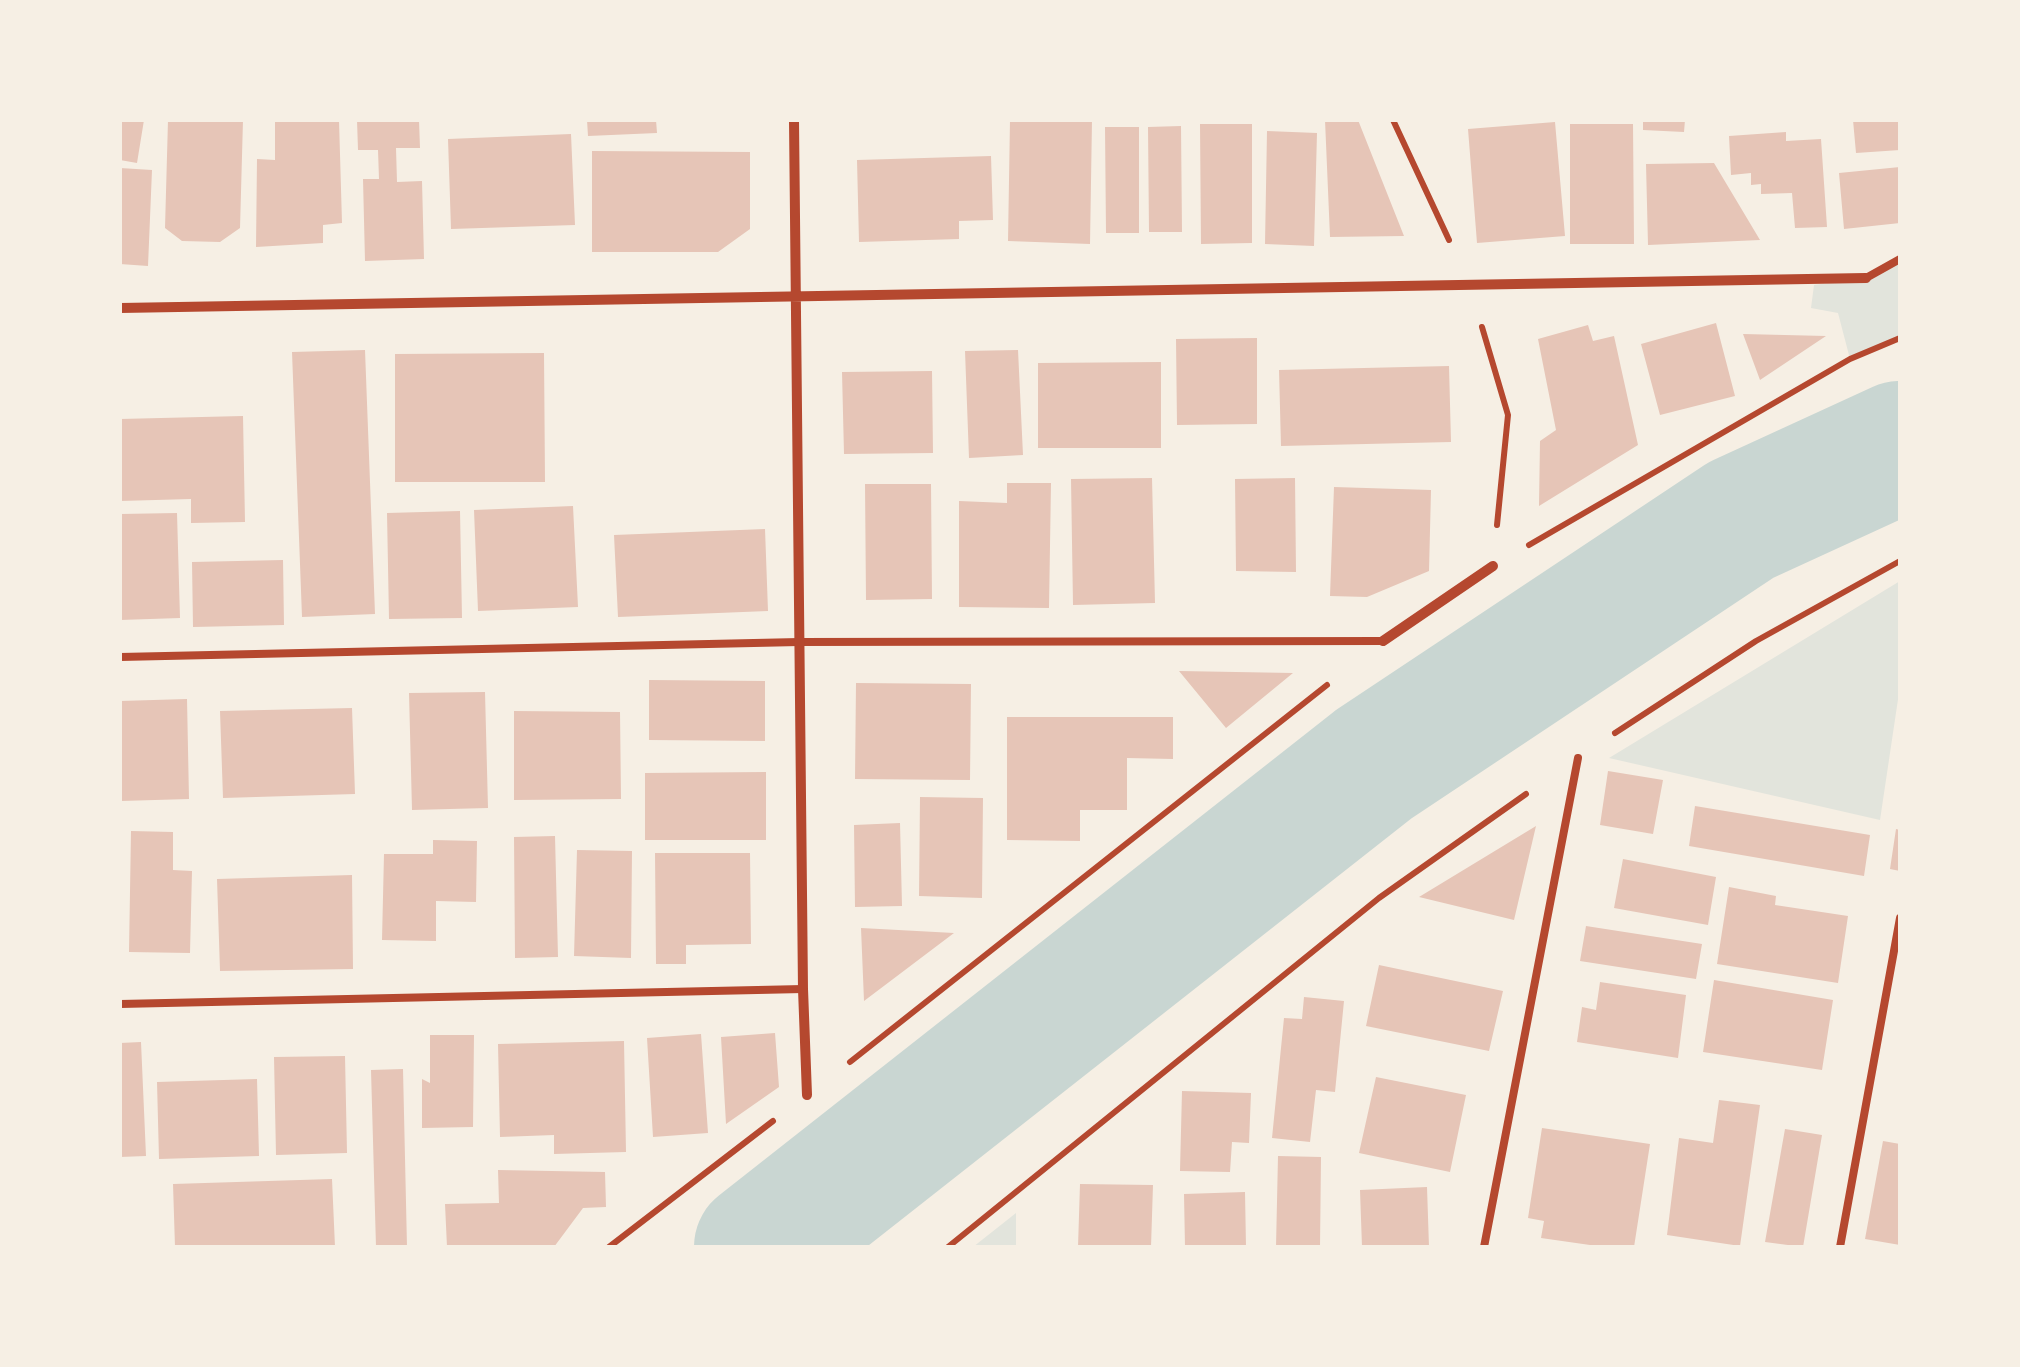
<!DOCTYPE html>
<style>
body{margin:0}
#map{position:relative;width:2020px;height:1367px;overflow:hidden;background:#f6efe4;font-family:"Fira Sans",sans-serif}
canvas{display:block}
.frame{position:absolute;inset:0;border:122px solid #f6efe4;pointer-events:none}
</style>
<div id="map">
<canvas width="2020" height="1367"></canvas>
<div class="frame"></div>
</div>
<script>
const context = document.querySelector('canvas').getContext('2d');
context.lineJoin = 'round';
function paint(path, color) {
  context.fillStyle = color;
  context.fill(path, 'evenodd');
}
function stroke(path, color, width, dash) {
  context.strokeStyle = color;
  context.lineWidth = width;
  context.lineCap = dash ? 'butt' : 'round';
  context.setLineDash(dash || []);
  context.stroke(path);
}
const green = new Path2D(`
 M1900,259V339L1850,359L1838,313L1811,308L1814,285L1866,278Z
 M1900,581V686L1880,820L1609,758Z
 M1016,1213V1247H973Z`);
const river = new Path2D(`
 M760,1247L1374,764L1741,520L1900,447`);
const building = new Path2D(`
 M120,120H144L137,163L120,160Z
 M168,120H243L240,228L220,242L182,241L165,228Z
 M275,120H339L342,223L323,225V243L256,247L257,159L275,160Z
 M357,120H419L420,148H396L397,182L422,181L424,259L365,261L363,179H379L378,150H358Z
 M587,120H656L657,133L588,136Z
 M1010,120H1092L1090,244L1008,241Z
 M1325,120H1358L1404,236L1330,237Z
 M1643,120H1685L1684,132L1643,130Z
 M1853,120H1900V150L1856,153Z
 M1555,122L1565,236L1477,243L1468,129Z
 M1200,124H1252V243L1201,244Z
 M1570,124H1633L1634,244H1570Z
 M1181,126L1182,232H1149L1148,127Z
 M1105,127H1139V233H1106Z
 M1267,131L1317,133L1314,246L1265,244Z
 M1786,132V141L1821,139L1827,227L1795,228L1792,193L1761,194V184L1751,185V173L1731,175L1729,136Z
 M571,134L575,225L451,229L448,139Z
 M592,151L750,152V229L718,252H592Z
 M991,156L993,220L959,221V239L859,242L857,160Z
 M1714,163L1760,240L1648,245L1646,164Z
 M1900,167V223L1844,229L1839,173Z
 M120,168L152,170L148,266L120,264Z
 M1716,323L1735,396L1660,415L1641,344Z
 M1588,325L1593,341L1614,336L1638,445L1539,506L1540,441L1556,430L1538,339Z
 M1743,334L1826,336L1760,380Z
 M1257,338V424L1177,425L1176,339Z
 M365,350L375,614L302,617L292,352Z
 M1018,350L1023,455L969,458L965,351Z
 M544,353L545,482H395V354Z
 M1161,362V448H1038V363Z
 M1449,366L1451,442L1281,446L1279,370Z
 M932,371L933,453L844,454L842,372Z
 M243,416L245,522L191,523V499L120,501V419Z
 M1152,478L1155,603L1073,605L1071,479Z
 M1295,478L1296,572L1236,571L1235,479Z
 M1007,483H1051L1049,608L959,607V501L1007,503Z
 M865,484H931L932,599L866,600Z
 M1334,487L1431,490L1429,571L1367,597L1330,596Z
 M573,506L578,607L478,611L474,510Z
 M460,511L462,618L389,619L387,513Z
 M177,513L180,618L120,620V514Z
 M765,529L768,611L618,617L614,535Z
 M283,560L284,625L193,627L192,562Z
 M1179,671L1293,673L1226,728Z
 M649,680L765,681V741L649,740Z
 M856,683L971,684L970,780L855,779Z
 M485,692L488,808L412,810L409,693Z
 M187,699L189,799L121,801L120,701Z
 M352,708L355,794L223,798L220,711Z
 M514,711L620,712L621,799L514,800Z
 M1007,717H1173V759L1127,758V810H1080V841L1007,840Z
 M1608,771L1663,780L1653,834L1600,825Z
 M766,772V840H645V773Z
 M920,797L983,798L982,898L919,896Z
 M1695,806L1870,835L1864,876L1689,846Z
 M900,823L902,906L855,907L854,825Z
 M1536,826L1514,920L1419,897Z
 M1896,829L1900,830V871L1890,869Z
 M131,831L173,832V870L192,871L190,953L129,952Z
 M555,836L558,957L515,958L514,837Z
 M433,840L477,841L476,902L436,901V941L382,940L384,854H433Z
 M577,850L632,851L631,958L574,956Z
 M655,853H750L751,944L686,945V964H656Z
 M1623,859L1716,877L1708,925L1614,908Z
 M352,875L353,969L220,971L217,879Z
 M1729,887L1776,896L1775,905L1848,916L1838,983L1717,964Z
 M1586,926L1702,944L1696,979L1580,961Z
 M861,928L954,933L864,1001Z
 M1379,965L1503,991L1489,1051L1366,1026Z
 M1714,980L1833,1000L1822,1070L1703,1052Z
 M1600,982L1686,995L1678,1058L1577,1042L1582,1007L1596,1010Z
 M1304,997L1344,1001L1335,1092L1316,1090L1310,1142L1272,1138L1284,1018L1302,1019Z
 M775,1033L779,1087L726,1124L721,1037Z
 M701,1034L708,1133L653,1137L647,1038Z
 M430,1035H474L473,1127L422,1128V1079L430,1083Z
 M624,1041L626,1152L554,1154V1135L500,1137L498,1044Z
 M141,1042L146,1156L120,1157V1043Z
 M345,1056L347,1153L276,1155L274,1057Z
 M403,1069L407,1247H376L371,1070Z
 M1376,1077L1466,1095L1450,1172L1359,1153Z
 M257,1079L259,1156L159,1159L157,1082Z
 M1182,1091L1251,1093L1249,1143L1232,1142L1230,1172L1180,1171Z
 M1719,1100L1760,1105L1740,1246L1667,1235L1679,1138L1713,1143Z
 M1542,1128L1650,1144L1634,1247H1604L1541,1238L1544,1221L1528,1218Z
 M1785,1129L1822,1135L1803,1247L1765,1242Z
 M1883,1141L1900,1144V1245L1865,1239Z
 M1278,1156L1321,1157L1320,1247H1276Z
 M498,1170L605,1172L606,1207L583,1208L554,1247H447L445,1204L499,1203Z
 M332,1179L335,1247H175L173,1184Z
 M1080,1184L1153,1185L1151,1247H1078Z
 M1427,1187L1429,1247H1362L1360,1190Z
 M1245,1192L1246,1247H1185L1184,1194Z`);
const path = new Path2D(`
 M1393,120L1449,240
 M1482,327L1508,415L1497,525
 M1529,545L1850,359L1900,338
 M1615,733L1756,641L1900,561
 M850,1062L1327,685
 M609,1247L773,1121
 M948,1247L1379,898L1526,794`);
const service = new Path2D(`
 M1866,278L1900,259
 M120,657L799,642L1383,641
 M120,1004L803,989
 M1484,1247L1578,758
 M1840,1247L1900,918`);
const minor = new Path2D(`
 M794,120L803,989L807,1095
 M120,308L1866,278
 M1383,641L1493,566`);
paint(green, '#e2e4dc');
stroke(river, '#c9d6d2', 132);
paint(building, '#e6c5b7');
stroke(path, '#b5482f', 6);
stroke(service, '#b5482f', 8);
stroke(minor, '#b5482f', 10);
</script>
